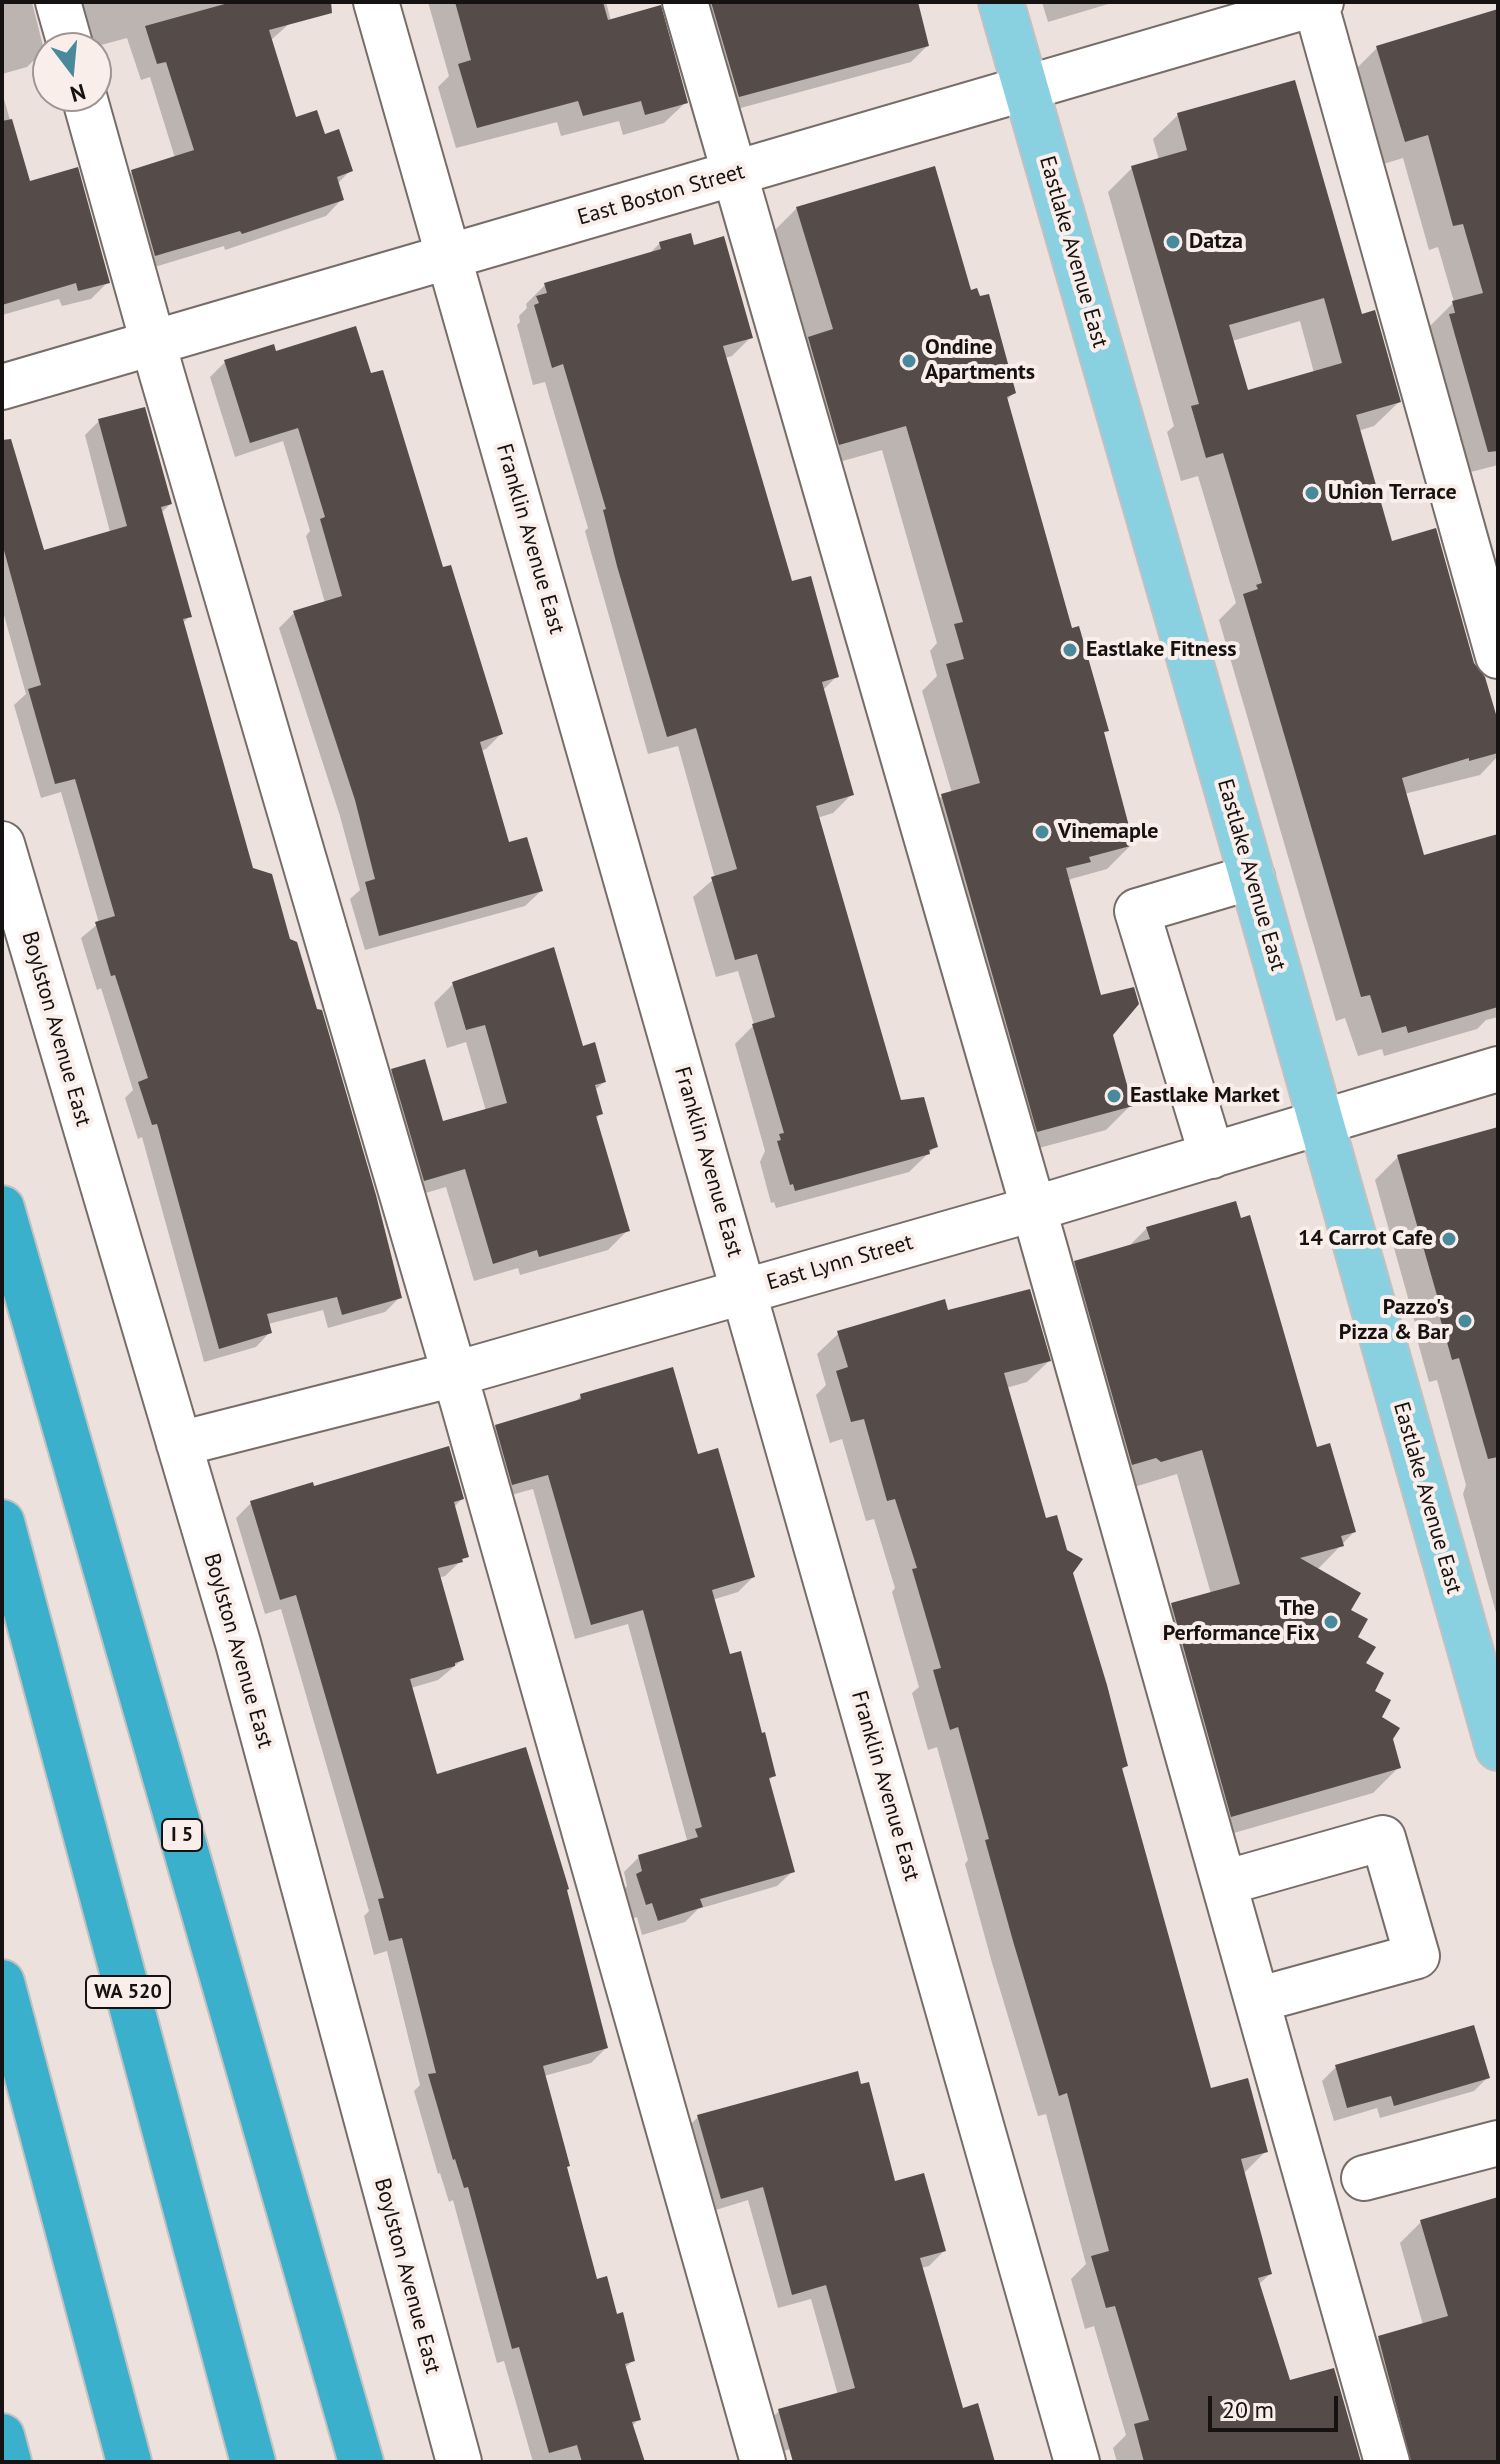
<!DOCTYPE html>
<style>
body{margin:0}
#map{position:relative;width:1500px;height:2464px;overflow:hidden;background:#ece1dc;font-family:"PT Sans",sans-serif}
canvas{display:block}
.frame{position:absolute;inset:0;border:4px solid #161211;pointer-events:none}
.north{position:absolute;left:32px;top:32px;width:80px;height:80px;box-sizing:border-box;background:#f9eeea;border:2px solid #9e9693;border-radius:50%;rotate:164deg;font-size:22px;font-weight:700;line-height:32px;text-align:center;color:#161211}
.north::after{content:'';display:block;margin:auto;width:28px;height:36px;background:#488a9b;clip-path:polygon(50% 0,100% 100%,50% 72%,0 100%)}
.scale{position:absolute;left:1208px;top:2396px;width:130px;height:36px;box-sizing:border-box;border:4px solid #161211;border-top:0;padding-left:10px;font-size:24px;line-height:28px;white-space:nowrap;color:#161211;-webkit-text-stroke:6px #f9eeea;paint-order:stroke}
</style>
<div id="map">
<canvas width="1500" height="2464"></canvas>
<div class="frame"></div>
<div class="north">N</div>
<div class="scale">20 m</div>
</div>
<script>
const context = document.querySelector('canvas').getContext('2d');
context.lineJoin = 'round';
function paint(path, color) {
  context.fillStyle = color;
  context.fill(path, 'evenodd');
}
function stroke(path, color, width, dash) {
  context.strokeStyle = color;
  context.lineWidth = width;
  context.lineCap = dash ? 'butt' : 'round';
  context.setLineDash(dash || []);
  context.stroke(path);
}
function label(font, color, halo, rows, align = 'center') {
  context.font = font + ' "PT Sans",sans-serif';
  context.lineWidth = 8;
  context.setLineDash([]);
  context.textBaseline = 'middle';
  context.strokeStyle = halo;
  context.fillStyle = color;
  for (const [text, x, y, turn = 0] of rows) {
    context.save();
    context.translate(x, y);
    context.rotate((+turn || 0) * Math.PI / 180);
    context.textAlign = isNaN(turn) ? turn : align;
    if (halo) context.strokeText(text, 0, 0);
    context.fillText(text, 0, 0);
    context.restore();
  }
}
const shadow = new Path2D(`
 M2,2H32L44,50L27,67L2,74Z
 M60,2H285L290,23L270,41L294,120L323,137L350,171L337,184L342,199L326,216L225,250L224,246L138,272L115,189L132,172L175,158L150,77L141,80L127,38L90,48Z
 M428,2H606L611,21L686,102L664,123L623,135L619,121L561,136L557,122L456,148L438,87L449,76Z
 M695,2H916L927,46L911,62L722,113Z
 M1042,2H1115L1048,22Z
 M1498,12V465L1455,476L1428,328L1454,302L1438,247L1429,250L1403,158L1380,165L1353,72L1377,48Z
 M2,92L28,183L108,282L91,299L62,306L59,299L2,315Z
 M1178,115L1361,316L1399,402L1374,426L1358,431L1391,543L1472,664L1498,728V756L1480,775L1404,794L1422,858L1498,836V1017L1486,1020L1477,1029L1384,1056L1382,1049L1358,1056L1345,1018L1336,1021L1219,620L1236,603L1198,476L1181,481L1167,432L1174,426L1108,192L1132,168L1159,160L1153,139ZM1300,321L1314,373L1247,392L1232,341Z
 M797,208L970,292L1014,392L1006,401L1071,630L1107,730L1102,734L1132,844L1107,869L1071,879L1067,882L1131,1105L1106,1130L1013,1155L917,821L942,796L952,793L922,691L937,676L930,651L937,643L882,450L814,469L772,233Z
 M660,243L693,248L751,337L732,356L725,358L790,584L837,676L822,691L852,794L833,813L817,818L899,1103L935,1147L909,1172L776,1208L774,1202L771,1203L760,1162L765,1151L735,1044L754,1025L738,971L716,977L693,897L715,878L678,746L648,754L585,531L588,528L545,382L533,385L517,325L520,322L519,316L527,308L526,304L545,285L648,255Z
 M275,354L442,570L501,734L486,749L481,751L507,844L541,891L525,906L365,950L350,899L360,890L340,816L279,628L294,613L325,603L306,536L310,531L283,441L235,457L210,377L225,362Z
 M99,421L170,504L161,513L190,616L182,624L251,870L289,941L400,1297L385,1312L328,1328L323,1310L268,1324L270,1332L256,1347L204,1362L142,1137L138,1139L125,1098L133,1090L101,988L97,990L81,938L99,923L61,792L41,798L14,705L26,694L2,608V445L43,553L110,532L85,435Z
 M453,984L582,1048L604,1082L594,1091L601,1113L595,1120L627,1231L608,1250L520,1275L518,1268L474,1281L446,1187L405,1199L373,1090L392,1071L441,1124L486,1111L466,1042L447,1048L434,1003Z
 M1498,1129V1620L1463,1494L1466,1485L1437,1380L1429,1382L1415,1332L1417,1330L1375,1180L1398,1157Z
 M1147,1228L1315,1449L1354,1532L1317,1570L1348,1611L1379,1718L1391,1739L1399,1767L1373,1793L1206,1841L1146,1631L1172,1605L1211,1594L1177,1474L1134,1487L1050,1288L1075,1263L1128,1247Z
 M947,1313L1049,1361L1027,1382L1006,1388L1045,1521L1071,1572L1126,1765L1121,1771L1209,2090L1266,2151L1243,2174L1270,2274L1258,2285L1288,2383L1359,2462H1117L1113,2448L1126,2435L1094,2326L1085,2329L1071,2279L1086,2264L1046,2114L1038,2116L992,1963L965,1864L968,1860L937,1747L928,1750L912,1693L919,1687L892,1592L895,1588L874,1519L866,1521L842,1439L830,1443L816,1395L826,1385L817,1354L839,1333Z
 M581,1396L697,1456L753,1577L738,1592L712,1600L728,1656L774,1775L768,1781L793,1871L777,1886L698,1909L685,1922L642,1935L637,1917L631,1919L622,1891L627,1886L624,1872L639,1857L684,1844L687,1840L628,1624L575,1639L533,1489L497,1499L481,1442L496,1426L573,1404Z
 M313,1489L462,1499L453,1508L466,1556L445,1576L438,1578L462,1660L438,1680L411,1688L435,1777L565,1891L606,2048L591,2063L544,2076L595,2281L615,2317L633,2360L624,2369L639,2419L631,2427L642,2462H533L504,2361L497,2363L453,2200L449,2202L440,2173L438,2174L414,2091L420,2085L387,1951L374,1955L364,1916L369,1911L281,1609L265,1614L236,1518L251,1503Z
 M1336,2067L1487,2078L1474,2091L1380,2118L1377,2108L1334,2121L1322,2081Z
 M698,2117L894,2183L944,2251L929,2266L921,2268L961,2410L993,2462H822L817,2442L772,2454L764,2426L779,2411L838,2395L811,2299L778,2308L748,2200L706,2213L683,2132Z
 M1498,2200V2462H1386L1357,2359L1379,2338L1423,2325L1400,2243L1421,2222Z`);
const building = new Path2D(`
 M232,2H331L332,13L269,30L296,117L317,110L325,134L339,129L353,171L337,177L344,200L242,234L240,231L155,256L131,170L194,150L166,62L157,64L145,26Z
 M455,2H603L608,20L661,5L688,103L645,115L641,101L583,116L578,101L477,128L458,64L471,60Z
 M711,2H918L929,46L739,97Z
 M1498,9V451L1488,452L1449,314L1455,313L1452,301L1483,293L1463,224L1453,226L1428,135L1405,142L1376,46Z
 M1295,80L1362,314L1375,310L1401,402L1356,415L1392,541L1436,528L1474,663L1485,677L1498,721V753L1469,761V758L1402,778L1424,855L1498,834V1007L1408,1033L1406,1026L1382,1033L1370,995L1361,997L1243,594L1258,589L1256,585L1262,583L1223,453L1206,458L1191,406L1199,404L1131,166L1187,150L1177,113ZM1324,298L1342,363L1248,390L1229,325Z
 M12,119L30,181L78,167L110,283L78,291L76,283L2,305V121Z
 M935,166L971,290L977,288L980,296L989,294L1016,393L1007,397L1072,628L1079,626L1109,731L1104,732L1134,845L1089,857L1091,862L1066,868L1101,995L1134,987L1139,1004L1113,1035L1133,1106L1037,1132L941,794L980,783L946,664L964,659L954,624L963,622L906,426L839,445L808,337L833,329L796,207Z
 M691,233L694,245L724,236L753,338L723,346L792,581L811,576L839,677L822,682L854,795L816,806L901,1100L924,1097L938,1147L929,1150L930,1154L795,1191L793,1184L790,1185L777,1141L781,1140L779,1134L784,1133L752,1024L775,1017L757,954L735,960L711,877L737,869L696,728L667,737L617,566L603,510L606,509L563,364L552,368L534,305L539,303L536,296L547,293L544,283L661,249L659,242Z
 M356,326L371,373L383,370L443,567L451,565L503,734L480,742L509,842L527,837L543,891L379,936L365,882L375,879L355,800L293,611L342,596L320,519L325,517L298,428L250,443L224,360L274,344L276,351Z
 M145,407L172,504L161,507L192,617L183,619L253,868L272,874L290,939L297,942L317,1009L322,1010L376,1195L402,1298L342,1315L337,1297L267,1314L272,1333L219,1349L157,1124L152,1125L138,1082L148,1078L115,975L111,976L95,922L115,916L75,779L55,784L28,689L41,685L2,543V440L11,439L44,550L127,526L98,419Z
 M554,947L583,1046L595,1042L606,1082L595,1085L603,1114L596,1116L630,1231L539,1257L537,1250L493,1264L465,1169L424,1181L391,1069L425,1059L443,1121L507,1103L485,1025L466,1030L452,982Z
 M1498,1127V1457L1488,1459L1459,1358L1452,1360L1437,1307L1440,1306L1397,1155Z
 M1236,1201L1241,1218L1250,1215L1317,1447L1330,1443L1356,1532L1341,1536L1344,1546L1300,1558L1361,1593L1351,1610L1368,1619L1358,1637L1376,1647L1366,1663L1384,1673L1375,1691L1391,1700L1382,1717L1400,1728L1393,1739L1401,1768L1231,1817L1171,1603L1240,1584L1202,1450L1161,1462L1156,1458L1132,1465L1074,1261L1150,1239L1146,1227Z
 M1030,1289L1051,1361L1004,1373L1046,1518L1057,1515L1067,1550L1083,1559L1073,1573L1107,1685L1128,1766L1122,1768L1211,2088L1248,2078L1268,2152L1241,2159L1272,2274L1258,2278L1290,2380L1334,2368L1361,2462H1144L1134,2424L1149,2420L1115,2306L1106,2308L1091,2256L1109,2251L1067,2093L1059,2096L1013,1941L985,1840L989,1839L958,1727L950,1730L933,1670L941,1668L912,1569L917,1568L895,1499L887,1501L864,1419L851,1422L836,1371L848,1367L837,1331L945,1299L948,1310Z
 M673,1367L698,1454L718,1448L755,1577L712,1590L730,1654L741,1651L762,1733L765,1732L776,1776L769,1778L795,1872L700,1899L703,1907L658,1921L652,1903L646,1905L636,1874L642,1871L638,1855L698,1837L695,1829L702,1827L643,1610L591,1625L548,1475L512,1485L495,1425L581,1399L580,1394Z
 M449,1446L464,1499L454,1502L469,1557L462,1559L463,1562L438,1568L464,1660L455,1663V1666L410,1679L437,1774L526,1747L569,1889L567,1890L608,2048L543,2066L570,2166L567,2167L597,2279L607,2276L617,2314L623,2312L635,2361L625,2364L641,2420L632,2422L645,2462H582L577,2445L549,2453L519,2347L512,2349L468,2187L464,2188L455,2159L453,2160L428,2074L436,2073L402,1938L389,1941L378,1899L384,1898L296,1595L280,1600L250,1501L313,1482L314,1486Z
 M1474,2025L1490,2078L1394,2106L1391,2096L1347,2108L1335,2065Z
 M858,2071L861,2084L869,2082L895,2181L924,2173L946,2251L920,2258L963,2408L978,2403L995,2462H793L778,2409L855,2388L826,2285L792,2295L763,2187L721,2199L697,2115Z
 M1498,2197V2462H1411L1378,2336L1448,2316L1420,2220Z`);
const minor = new Path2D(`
 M58,2L71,48
 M376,2L1077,2462
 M685,2L1042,1238L1387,2462
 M1315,2L1498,656
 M84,96L161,371L463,1403L763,2462
 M2,387L1321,2
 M2,844L238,1643L459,2462
 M1212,1156L1137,911L1252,877
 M179,1444L455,1374L1033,1209L1498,1069
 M1224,1883L1383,1838L1417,1956L1257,2000
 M1364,2178L1498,2143`);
const major = new Path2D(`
 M1001,2L1240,835L1498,1748`);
const highway = new Path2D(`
 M2,1208L361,2462
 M2,1522L253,2462
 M2,1982L129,2462
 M2,2436L9,2462`);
const markers = [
 [1173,242,8,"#488a9b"],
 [909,361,8,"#488a9b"],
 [1312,493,8,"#488a9b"],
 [1070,650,8,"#488a9b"],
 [1042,832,8,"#488a9b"],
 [1114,1096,8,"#488a9b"],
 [1449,1239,8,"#488a9b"],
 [1465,1321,8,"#488a9b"],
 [1331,1622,8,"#488a9b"]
];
const shields = [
 [182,1835,40],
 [128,1992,84]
];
const shieldNames = [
 ["I 5",182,1835],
 ["WA 520",128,1992]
];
const streetNames = [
 ["East Boston Street",661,195,-16],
 ["Eastlake Avenue East",1073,252,74],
 ["Franklin Avenue East",530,539,74],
 ["Eastlake Avenue East",1251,875,74],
 ["Boylston Avenue East",56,1029,74],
 ["Franklin Avenue East",708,1162,74],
 ["East Lynn Street",840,1263,-16],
 ["Eastlake Avenue East",1427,1498,74],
 ["Boylston Avenue East",238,1651,74],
 ["Franklin Avenue East",885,1786,74],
 ["Boylston Avenue East",407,2276,75]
];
const poiNames = [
 ["Datza",1189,242],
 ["Ondine",925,348],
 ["Apartments",925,373],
 ["Union Terrace",1328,493],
 ["Eastlake Fitness",1086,650],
 ["Vinemaple",1058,832],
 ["Eastlake Market",1130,1096],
 ["14 Carrot Cafe",1433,1239,"right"],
 ["Pazzo's",1449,1308,"right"],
 ["Pizza & Bar",1449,1333,"right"],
 ["The",1315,1609,"right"],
 ["Performance Fix",1315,1634,"right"]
];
paint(shadow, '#0003');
paint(building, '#554c49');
stroke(minor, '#766d69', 48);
stroke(major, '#c2c1c1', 48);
stroke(highway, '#c2c1c1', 48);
stroke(minor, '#fff', 44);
stroke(major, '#89d0e0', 44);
stroke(highway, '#3bb0cc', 44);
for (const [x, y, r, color] of markers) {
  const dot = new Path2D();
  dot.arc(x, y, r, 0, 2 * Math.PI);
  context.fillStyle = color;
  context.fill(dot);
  stroke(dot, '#f9eeea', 3);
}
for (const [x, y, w] of shields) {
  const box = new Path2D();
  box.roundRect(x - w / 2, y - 16, w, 32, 6);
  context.fillStyle = '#f9eeea';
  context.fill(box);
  stroke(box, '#161211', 2);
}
label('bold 20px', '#161211', null, shieldNames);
label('22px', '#161211', '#f9eeea', streetNames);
label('bold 22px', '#161211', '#f9eeea', poiNames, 'left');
</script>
